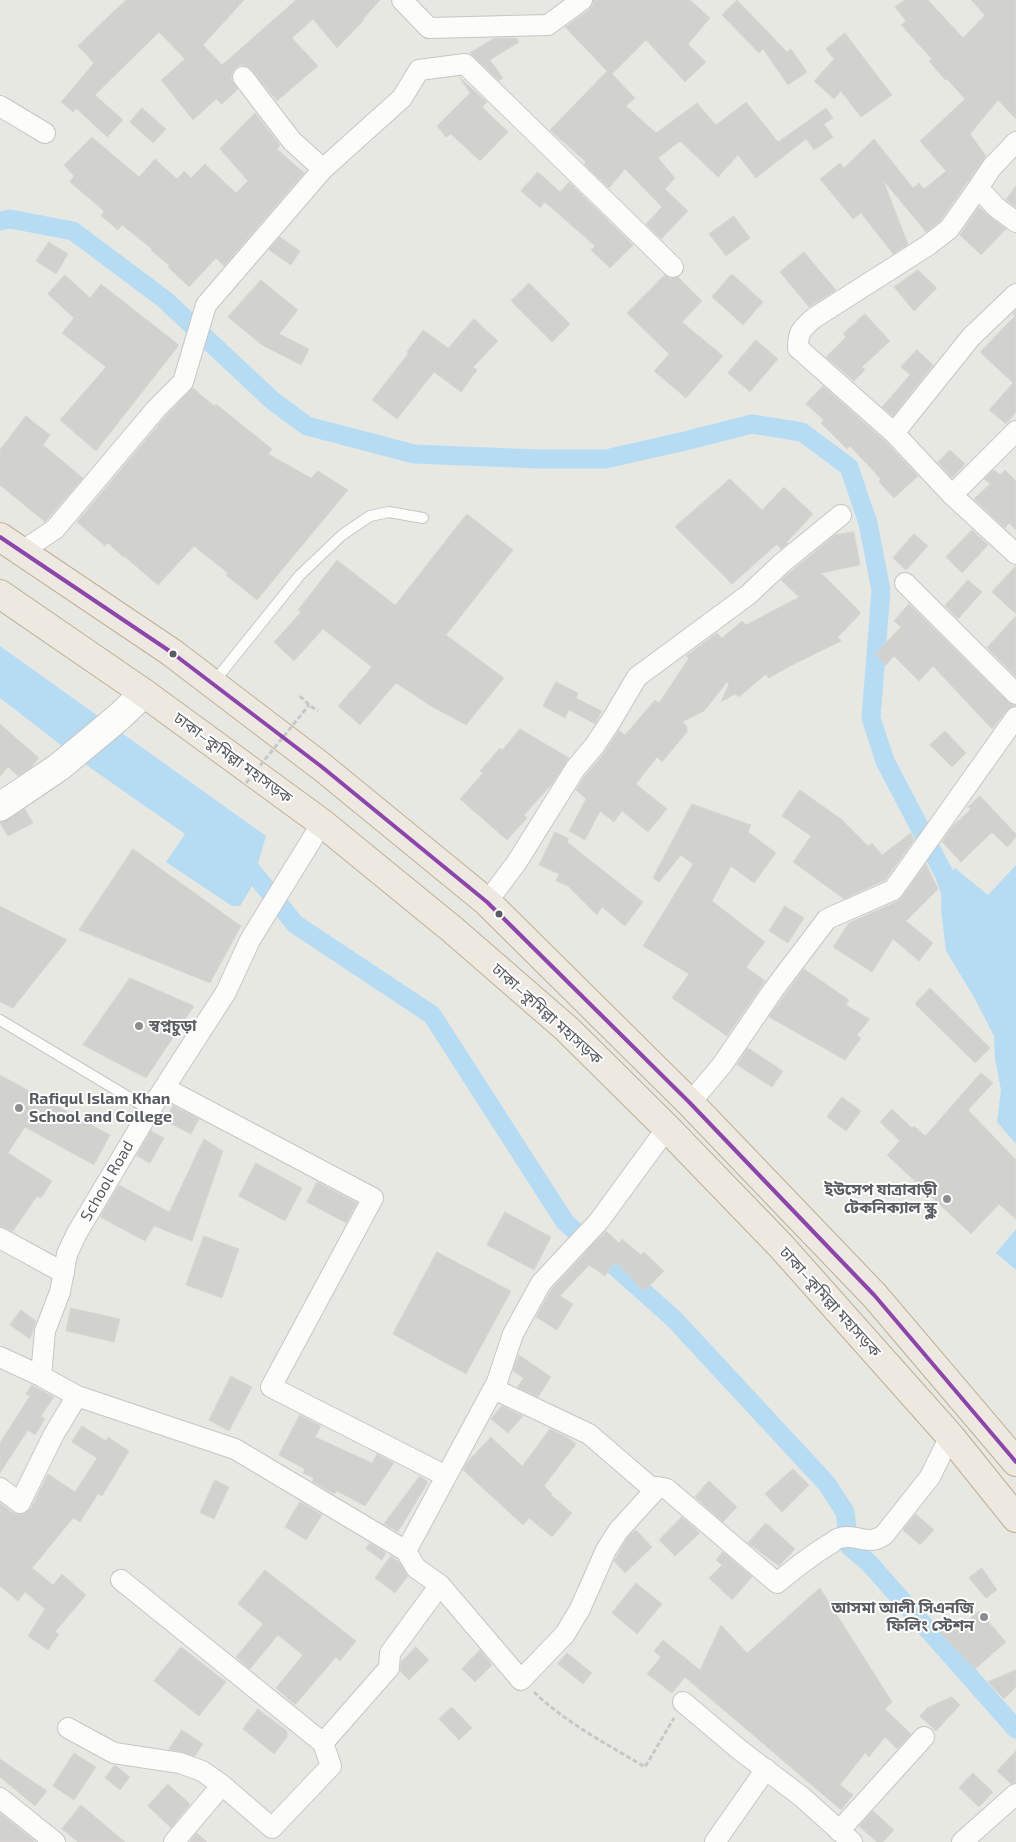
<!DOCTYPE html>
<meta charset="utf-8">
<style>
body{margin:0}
canvas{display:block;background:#e8e8e3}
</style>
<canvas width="1016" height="1842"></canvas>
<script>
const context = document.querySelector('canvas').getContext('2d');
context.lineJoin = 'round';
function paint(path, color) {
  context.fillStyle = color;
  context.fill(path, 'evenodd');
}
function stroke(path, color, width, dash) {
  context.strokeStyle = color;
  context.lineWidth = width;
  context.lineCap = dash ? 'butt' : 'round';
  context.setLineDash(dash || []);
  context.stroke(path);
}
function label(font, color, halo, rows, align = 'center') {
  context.font = font + ' "Exo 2","Noto Sans Bengali",sans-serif';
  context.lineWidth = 4;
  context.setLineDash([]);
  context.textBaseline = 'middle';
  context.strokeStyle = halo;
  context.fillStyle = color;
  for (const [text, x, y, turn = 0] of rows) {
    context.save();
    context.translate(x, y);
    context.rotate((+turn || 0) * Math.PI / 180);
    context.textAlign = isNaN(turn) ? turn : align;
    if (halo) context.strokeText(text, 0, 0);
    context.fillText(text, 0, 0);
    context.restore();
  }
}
const water = new Path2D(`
 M0,646L266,836L251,888L240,906H232L166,862L185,834L92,769L0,698Z
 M1016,865V1144L997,1122L1001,1090L995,1059L994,1036L974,997L946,951L941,909L942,884L955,868L988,895Z
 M1016,1229V1270L996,1253Z`);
const canal = new Path2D(`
 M0,221L10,219L73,231L164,299L273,401L307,426L414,454L538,459H606L685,441L752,424L802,432L849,467L868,523L881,590L871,718L885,761L944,874L954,901
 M239,855L295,924L432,1015L565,1222L674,1319L827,1484L845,1512L849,1546L869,1563L1016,1729`);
const building = new Path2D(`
 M126,0H244L203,45L222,65L296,0H380L363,19L364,20L337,48L313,19L292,38L318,66L277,101L252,70L247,66L241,65L235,68L232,73L231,79L238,89L222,104L216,99L193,120L161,80L185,59L159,32L95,95L123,120L107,137L76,108L73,112L61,102L94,63L78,46Z
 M594,0H690L710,18L688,44L706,62L685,82L646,40L612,74L635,98L626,106L656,133L697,103L716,125L746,102L778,142L826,108L833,118L824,124L833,137L814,150L806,139L756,178L738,155L718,177L680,141L658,158L675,178L665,189L688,211L661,239L646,224L662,207L625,169L609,188L584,164L586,162L550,130L607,71L565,27L589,10L593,5Z
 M737,0L787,52L791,49L807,72L788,85L763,49L759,53L722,15Z
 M905,0H928L963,38L985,15L971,0H1016V119L998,100L970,134L986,156L940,221L926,232L883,180L908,244L893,254L861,213L853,219L820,179L840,163L844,168L874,139L913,188L919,183L924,189L946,171L920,141L965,99L947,79L945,80L929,61L932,59L901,25L906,21L895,7Z
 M845,33L892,95L861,117L841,91L834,99L814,81L834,59L826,49Z
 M495,38H517L519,42L490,60L503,78L499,81L470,53Z
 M459,77L487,102L482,107L508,132L480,161L451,134L446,137L437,126L470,93Z
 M142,108L166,129L153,143L130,122Z
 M255,113L280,145L277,149L304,173L224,266L216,258L189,287L168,267L170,266L151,250L152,249L122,225L118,230L101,216L104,211L70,182L74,176L64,165L92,137L139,177L155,159L177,179L184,171L191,178L205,164L236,193L248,181L220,149Z
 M538,172L560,192L569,182L633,245L610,268L591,250L595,246L545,202L540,208L521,191Z
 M1016,186V207L1006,200Z
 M979,207L990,217L1006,229L981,255L960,235Z
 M734,216L750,238L726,256L709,234Z
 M280,237L300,251L291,265L269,250Z
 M49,242L68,254L56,274L36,261Z
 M804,252L836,290L809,307L780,272Z
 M918,270L937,288L914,311L894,287Z
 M732,274L763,302L743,325L712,297Z
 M65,275L90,298L101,284L179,345L96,451L60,420L106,367L62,333L74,318L48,294Z
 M665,275L671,279L678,277L702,301L682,322L723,356L686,398L654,371L669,354L627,313Z
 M261,280L298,310L279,334L309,349L301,365L262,345L228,317Z
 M529,283L570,324L552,342L511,301Z
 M1016,310V412L1006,424L989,410L1013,383L980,352L1015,316L1013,314Z
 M865,314L890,341L862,367L865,370L854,381L826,357L846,337L843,334Z
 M474,319L498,341L473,367L477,370L461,392L434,372L397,419L372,400L408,354L407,352L423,330L448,348Z
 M756,340L778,359L750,392L728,373Z
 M917,350L933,365L893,416L882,407L910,375L901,367Z
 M823,386L886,442L918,476L894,498L879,482L881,479L850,446L847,449L821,423L824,420L806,404Z
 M193,388L214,406L216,404L272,449L268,454L311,478L318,471L348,490L257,600L226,575L228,573L194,546L158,585L124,556L123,557L108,543L105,546L77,522L165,417Z
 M26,416L50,435L43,445L83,478L45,522L0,485V450Z
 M950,450L965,464L952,478L938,462Z
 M994,470L1000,475L1005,470L1016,481V530L1009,523L1005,528L974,499L990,484L984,479Z
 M730,479L762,510L784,487L813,514L786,543H788L781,549L777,544L732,584L675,527Z
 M467,514L513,550L446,635L504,678L466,725L431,706L396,683L360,725L338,706L372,667L323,629L294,661L274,642L301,612L298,610L337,560L395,605Z
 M972,530L988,545L962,573L946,557Z
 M854,532L860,565L821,573L861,613L838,637L841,641L790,666L769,678L766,674L739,697L735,694L721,702L729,684L727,682L704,711L682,722L687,726V732L662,762L657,757L636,784L667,809L648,832L622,811L614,822L600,811L585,840L569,831L586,799L576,790L585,776L604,753L619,730L625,735L655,700L659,703L689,658L686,656L717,633L722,638L742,621L746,625L799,597L781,580L835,535Z
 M914,534L928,546L906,570L893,558Z
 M1016,566V614L992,592Z
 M968,580L982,592L958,619L945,606Z
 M909,604L1008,702L1015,706L1007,710L992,729L933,666L919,681L894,656L886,665L875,654L901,627L894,621Z
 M1016,616V677L987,648Z
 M556,682L578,693L576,698L602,711L595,724L569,710L565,718L543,706Z
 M0,724L39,758L31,767L18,776L8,767L0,776Z
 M520,729L569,758L552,784L524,815L527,818L507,840L460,799L483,773L480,771L500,748L502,750Z
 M945,731L966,753L952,767L930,745Z
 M800,790L841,819L868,846L872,843L882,855L911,833L914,840L885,880L844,899L793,862L811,836L782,816Z
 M980,796L1016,834V837L1007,847L992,832L961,862L942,842L952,827L971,809L968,807Z
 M692,804L751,825L748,832L776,853L754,883L731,866L712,901L765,942L746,967L765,981L727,1036L672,998L689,974L643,946L693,864L681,855L659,882L653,878Z
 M25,809L33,823L8,836L0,823Z
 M555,832L569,839L567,842L643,902L625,926L602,907L597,915L568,886L556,881L559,874L539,865Z
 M133,849L241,926L210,983L79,930Z
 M926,864L938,889L906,921L933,943L919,961L893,939L872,972L833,947L849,923L898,901L902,897Z
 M0,906L67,940L13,1008L0,1002Z
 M785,906L804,918L788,943L769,931Z
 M804,969L849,1000L846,1005L870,1019L857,1035L861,1038L845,1060L769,1017Z
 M130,978L194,1006L146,1078L83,1045Z
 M930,988L990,1048L975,1063L915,1004Z
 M748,1048L783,1071L772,1087L737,1065Z
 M981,1073L993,1083L968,1110L1016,1160V1219L999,1204L971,1234L887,1155L900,1141L880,1122L892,1109L912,1128L914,1126L925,1136Z
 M0,1075L110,1135L94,1165L25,1127L8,1153L52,1181L41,1198L37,1196L13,1231L0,1226Z
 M842,1097L861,1111L846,1131L827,1117Z
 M173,1106L199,1119L191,1134L165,1121Z
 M151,1131L164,1138L150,1163L137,1156Z
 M204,1139L223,1151L192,1241L154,1226L145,1241L100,1217L119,1185L169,1212Z
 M256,1163L302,1188L285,1221L239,1196Z
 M317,1182L357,1203L346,1223L307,1202Z
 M505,1212L551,1237L534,1270L487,1245Z
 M606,1231L619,1243L622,1239L641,1255L644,1252L664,1271L644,1291L615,1261L605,1276L589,1265L560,1296L573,1304L557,1330L536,1317L551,1290Z
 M204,1236L239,1249L222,1298L186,1285Z
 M437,1252L511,1291L466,1374L393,1334Z
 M71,1308L120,1319L114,1342L66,1331Z
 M21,1310L36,1321L30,1339L10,1325Z
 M519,1355L551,1377L538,1397L517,1387L524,1378L513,1371Z
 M231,1376L252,1387L229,1431L209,1420Z
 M32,1385L54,1397L41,1416L45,1419L35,1435L28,1430L0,1473V1443L30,1396L26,1394Z
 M502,1406L523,1416L508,1433L491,1419Z
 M300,1415L321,1426L315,1437L372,1463L377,1454L394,1463L365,1506L337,1491L334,1494L312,1481L314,1478L303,1473L305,1469L279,1455Z
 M82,1426L106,1441L108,1437L129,1451L102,1496L98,1494L80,1522L73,1518L32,1568L53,1585L62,1574L86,1595L55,1632L59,1634L48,1650L28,1636L45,1609L25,1592L18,1601L0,1586V1503L13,1513L20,1515L26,1513L31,1508L48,1474L75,1492L97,1458L72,1442Z
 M550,1429L567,1437L576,1444L544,1486L552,1494L551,1495L572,1513L552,1537L529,1518L523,1525L463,1470L468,1461L491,1437L522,1466Z
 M793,1469L809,1485L782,1512L765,1494Z
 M420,1476L428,1482L398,1532L384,1524Z
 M215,1480L229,1487L214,1519L200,1513Z
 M709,1481L737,1507L723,1522L695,1497Z
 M300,1502L322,1515L306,1540L285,1527Z
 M916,1514L934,1530L920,1545L903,1530Z
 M682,1517L700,1533L675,1556L659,1540Z
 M766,1523L795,1549L779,1566L748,1543Z
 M636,1530L652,1547L625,1573L614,1561L627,1538Z
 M370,1543L386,1553L382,1560L366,1549Z
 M723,1552L752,1577L732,1600L709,1578L722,1565L716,1560Z
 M391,1556L399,1562L408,1576L395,1593L375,1578Z
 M982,1568L997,1590L986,1598L969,1578Z
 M265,1570L356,1641L340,1661L336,1657L295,1705L276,1688L303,1655L278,1635L250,1669L236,1657L263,1624L238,1604Z
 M636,1583L662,1604L637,1634L612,1613Z
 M820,1588L892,1702L885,1709L911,1734L897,1749L885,1737L869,1757L865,1753L840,1785L853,1795L841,1810L685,1677L672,1693L647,1674L661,1657L654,1651L663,1640L700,1670L721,1625L747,1653Z
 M979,1611L1006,1642L975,1669L940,1632L951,1621L958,1629Z
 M181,1647L226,1682L199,1716L154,1681Z
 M416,1647L429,1660L409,1680L400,1671L401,1662Z
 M480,1650L492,1665L475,1682L462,1669Z
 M567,1653L592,1673L583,1684L558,1664Z
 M1016,1670V1687L1004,1699L988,1682Z
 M952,1697L960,1705L936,1731L920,1716L927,1708Z
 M452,1707L472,1728L459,1740L439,1719Z
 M258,1709L287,1731V1737L274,1754L243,1729Z
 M182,1730L203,1744L195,1756L169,1749Z
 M1016,1751V1782L1011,1784L997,1771Z
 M74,1753L96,1767L74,1800L53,1786Z
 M0,1759L47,1791L35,1806L0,1777Z
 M115,1765L130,1777L120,1790L105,1778Z
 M973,1773L993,1792L979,1807L959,1788Z
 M168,1784L190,1804L171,1828L148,1806Z
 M81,1805L125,1842H78L62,1829Z
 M873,1811L894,1830L883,1842H877L859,1826Z
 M0,1813L36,1842H0Z
 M197,1833L207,1842H190Z`);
const path = new Path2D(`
 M300,696L309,705L318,711
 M534,1692C566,1723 607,1744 645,1767L674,1718`);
const lane = new Path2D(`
 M213,683L300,575L342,535L370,516L389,512L423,518
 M0,1020L150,1110`);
const street = new Path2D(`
 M402,0L429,28L548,25L582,0
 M243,77L292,141L323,169L402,98L419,70L465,64L673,267
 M0,106L45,133
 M1016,142L992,167L978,188L997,208L1016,222
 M978,188L949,229L927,246L814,318C802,329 798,331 798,348L894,433L952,495L1016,554
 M894,433L971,337L1016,294
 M952,495L1016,431
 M21,552L55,529L156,409L183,382L206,305L323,169
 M905,583L1016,694
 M487,902L517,862L575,769L595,745L611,721L637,677L748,595L782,563L841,515
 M165,1088L373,1198L271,1387L446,1476
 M690,1103L722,1065L774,989L827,919L893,890L1016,717
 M0,1238L64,1273
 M0,1357L41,1376L77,1396
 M41,1376L45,1331L60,1292L67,1254L77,1233L150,1110L226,992L250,940L322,823
 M494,1389L589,1434L654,1490
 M0,1488L20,1503L54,1434L77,1396L235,1449L406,1551
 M121,1580L323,1743
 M440,1585L521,1680L565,1634L580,1609L606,1550L618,1531L658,1487L667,1489L777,1583C794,1569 811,1555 830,1544C833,1542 837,1538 840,1538C857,1533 867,1547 884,1535L930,1477L950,1436
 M683,1702L741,1751L802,1797L852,1842
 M68,1728L114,1753L180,1763L202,1771L222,1785
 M0,1798L55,1842
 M839,1831L924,1737
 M174,1842L222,1785L272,1828L331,1766L323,1743L389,1668L390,1653L440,1585L416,1568L406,1551L497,1382L513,1334L541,1283L599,1221L667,1128
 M715,1842L766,1769
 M962,1842L1016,1794`);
const secondary = new Path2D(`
 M0,807L59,767L119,717L144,693`);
const highway = new Path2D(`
 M0,537L171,652L322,767L487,902L690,1103L875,1296L1016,1462
 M0,594L144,693L322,823L453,930L567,1029L667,1128L781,1246L950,1436L1016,1518`);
const pathBridge = new Path2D(`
 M246,783L309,705`);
const bus1 = new Path2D(`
 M0,537L171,652L322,767L487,902L690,1103L875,1296L1016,1462`);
const markers = [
 [173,654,4.5,"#595d61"],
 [499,914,4.5,"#595d61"],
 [139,1026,5,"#8b8e8e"],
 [19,1108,5,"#8b8e8e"],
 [947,1199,5,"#8b8e8e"],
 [984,1617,5,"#8b8e8e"]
];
const streetNames = [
 ["ঢাকা–কুমিল্লা মহাসড়ক",233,758,36],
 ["ঢাকা–কুমিল্লা মহাসড়ক",547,1014,42],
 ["School Road",107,1181,-60],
 ["ঢাকা–কুমিল্লা মহাসড়ক",830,1302,48]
];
const poiNames = [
 ["স্বপ্নচুড়া",149,1026],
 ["Rafiqul Islam Khan",29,1099],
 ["School and College",29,1117],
 ["ইউসেপ যাত্রাবাড়ী",937,1190,"right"],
 ["টেকনিক্যাল স্কুল",937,1208,"right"],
 ["আসমা আলী সিএনজি",974,1608,"right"],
 ["ফিলিং স্টেশন",974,1626,"right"]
];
paint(water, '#b6dcf4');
stroke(canal, '#b6dcf4', 19);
paint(building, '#d1d1cd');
stroke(building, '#d8d6d2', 1);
stroke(lane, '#c5c6c5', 12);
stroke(street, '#c5c6c5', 22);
stroke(secondary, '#c4c5c3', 30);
stroke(highway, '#beaf92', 30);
stroke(path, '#c4c9c7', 3, [5, 2.5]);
stroke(lane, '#fcfcfb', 10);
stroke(street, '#fcfcfb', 20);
stroke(secondary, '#fcfcfb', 28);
stroke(highway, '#ede9e0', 28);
stroke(pathBridge, '#c4c9c7', 3, [5, 2.5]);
stroke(bus1, '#8e44ad', 4);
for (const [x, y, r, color] of markers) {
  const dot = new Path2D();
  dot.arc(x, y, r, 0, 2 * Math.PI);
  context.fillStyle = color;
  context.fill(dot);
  stroke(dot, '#fff', 2);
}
label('16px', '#595d61', '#fff', streetNames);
label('bold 16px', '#595d61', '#fff', poiNames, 'left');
</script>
